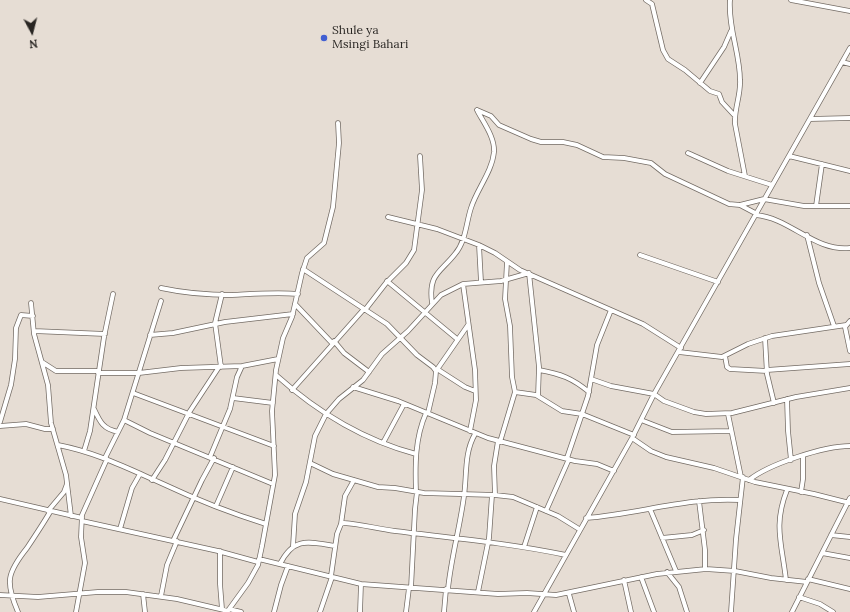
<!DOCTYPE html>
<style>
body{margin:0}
#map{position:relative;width:850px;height:612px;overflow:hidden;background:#e6ddd4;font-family:Lora,serif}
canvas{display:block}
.north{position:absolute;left:12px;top:12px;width:40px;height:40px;-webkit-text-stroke:3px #e6ddd4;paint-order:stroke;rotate:173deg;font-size:11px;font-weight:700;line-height:16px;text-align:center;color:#292623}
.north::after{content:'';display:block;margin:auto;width:14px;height:18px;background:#292623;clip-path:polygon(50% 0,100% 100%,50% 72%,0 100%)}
</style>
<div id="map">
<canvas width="850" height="612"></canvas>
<div class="north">N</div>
</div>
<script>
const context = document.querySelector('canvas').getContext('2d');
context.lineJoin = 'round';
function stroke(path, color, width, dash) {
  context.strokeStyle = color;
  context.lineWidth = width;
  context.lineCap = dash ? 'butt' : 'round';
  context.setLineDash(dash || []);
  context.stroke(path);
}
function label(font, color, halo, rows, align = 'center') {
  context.font = font + ' Lora,serif';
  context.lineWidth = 3;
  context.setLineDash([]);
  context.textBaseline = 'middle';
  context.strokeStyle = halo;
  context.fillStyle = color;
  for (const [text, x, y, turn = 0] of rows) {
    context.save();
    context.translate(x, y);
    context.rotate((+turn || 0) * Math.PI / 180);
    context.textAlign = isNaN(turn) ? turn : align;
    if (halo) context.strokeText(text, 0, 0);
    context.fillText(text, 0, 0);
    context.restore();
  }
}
const minor = new Path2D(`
 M646,0L652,4L663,50L668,59L685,70L710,91L719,94L722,102L734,115
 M730,0C728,28 740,53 740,80C741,95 734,109 735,124L745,176
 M791,0L850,11
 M842,62L850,64
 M700,83L724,47L731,31
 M477,110L491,116L499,125L531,139L541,142H563L577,145L603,157L624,158L651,163L665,174L729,204L740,205L764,199L804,206H850
 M810,119L850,118
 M688,153L728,171L772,185
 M789,156L850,171
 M740,205L757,214
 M816,206L822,164
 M756,215C790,218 815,252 850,248
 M388,217L437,229L479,245L495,253L520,270L643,324L681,348
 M807,235L819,283L834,326
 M479,245L481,282
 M640,255L718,282
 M303,269L387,324L417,355L433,367L436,371L435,383L428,413
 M387,281L457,339
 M463,284L475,370L476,400L470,431
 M161,288C184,293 208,295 232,295C254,294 276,292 298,294
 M31,303L34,334L48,385L51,423L66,475L71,516
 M432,303C428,274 440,273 455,254C466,241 466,223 471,208C477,189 492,172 494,152C495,137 483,122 477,110
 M295,304L332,343
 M365,310L386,283L406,263L414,250L422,190L420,156
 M850,321L845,327L850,351
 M34,331L105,334
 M150,335L173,333L225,322L293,314
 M765,338L767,374L774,403
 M334,341L344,353L369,372
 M679,352L722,357L748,344L772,336L846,325
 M725,356L727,367L730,369L767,371
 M42,362L56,371H98
 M221,367L215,323L222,294
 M437,369L465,387L475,391
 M539,370C561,374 572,378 589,392
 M767,370L850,364
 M436,371L468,325
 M98,373H139L181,368L242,366L278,359
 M276,375C316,411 363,440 416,454
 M591,379L611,386L654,394L664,401L694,412L706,414L732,413L796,397L850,388
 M353,387L398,401L488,438L575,461L597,464L614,471
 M292,390L364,309
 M515,392L536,395L562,411L582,414L634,435
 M133,393L274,446
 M233,398L273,403
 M787,399L788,431L791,460
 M94,409C100,422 103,429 118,432
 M728,414L741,477
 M124,420L150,433L273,484
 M641,420L672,432L731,431
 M0,422L11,385L15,359L16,328L21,315L33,316
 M0,426L26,424L45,429H53
 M632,438L651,451L666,457L714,468L755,482L814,494L850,503
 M500,442L515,392L512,377L510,326L505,299L507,262
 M383,443L404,404
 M58,445C95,452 127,468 161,483C195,499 230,513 266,524
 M84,451L90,431L104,337L113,294
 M210,457L230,409L237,377L242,366
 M105,458L124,420L161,301
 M567,458L588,396L597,345L611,310
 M310,463L333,474L378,487L395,488L424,493L495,495L513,497L558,516L579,529
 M152,480L165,460L190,411L219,367
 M749,480C769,464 824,446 850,446
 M416,492C415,465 415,438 426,413
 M801,492L803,479V456
 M495,495L494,466L498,441
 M0,499L82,518
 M699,501L705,550V569
 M216,506L233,467
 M650,509L676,571
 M48,511L64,492L67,484
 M546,511L569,459
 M586,518C638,514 688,497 740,500
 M82,521L218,551L258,562
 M341,524L345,496L354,480
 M120,529L132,488L140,474
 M831,535L850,537
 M662,538L692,535L704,530
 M173,541L202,480L214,458
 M293,546L295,514L306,482L315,436L326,414L339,399L363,380L382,354L408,331L441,295L463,284L501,281L529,273L539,367L538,396
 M524,547L537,507
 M220,551V584L222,609
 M822,553L850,558
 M259,559L361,584L498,594L527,593L556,595L657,574L706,569L735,571L771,578L807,582
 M280,564C294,536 309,542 335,546
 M667,572L679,587L687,612
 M331,576L337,534L341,524L344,523C361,524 378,529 395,531C452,538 509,543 566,555
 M641,577L654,612
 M808,579L850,589
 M624,580L631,612
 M786,580C782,544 773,525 787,490
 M411,588L415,509L417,492
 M448,589C451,558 460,527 464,496C467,475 464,453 475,434
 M478,592L489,538L492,495
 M143,594L145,612
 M569,594L574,612
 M0,595L38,597L98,592H126L177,599L228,611
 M161,596L167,565L177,541
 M799,597L820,604L833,612
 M229,609L241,612
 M18,612C5,582 7,573 27,548C35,536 43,524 50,512
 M76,612L85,563L81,537L82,515L107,459
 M227,612L248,583L258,565L262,546L275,475L272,411L276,370L283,338L292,317L302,273L307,258L324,243L333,207L339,143L338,123
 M274,612L281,585L288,566
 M320,612L332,577
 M360,612L361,584
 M406,612L409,588
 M444,612L446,589
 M534,612L632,438L654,394L850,48
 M731,612L736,539L743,477
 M792,612L850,498`);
const markers = [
 [324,38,4,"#415fd2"]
];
const poiNames = [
 ["Shule ya",332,31],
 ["Msingi Bahari",332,45]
];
stroke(minor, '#746c65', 5.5);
stroke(minor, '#fff', 4);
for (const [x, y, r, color] of markers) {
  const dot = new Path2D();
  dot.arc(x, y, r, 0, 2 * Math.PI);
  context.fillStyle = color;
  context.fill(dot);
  stroke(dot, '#e6ddd4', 1.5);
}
label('12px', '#292623', '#e6ddd4', poiNames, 'left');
</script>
